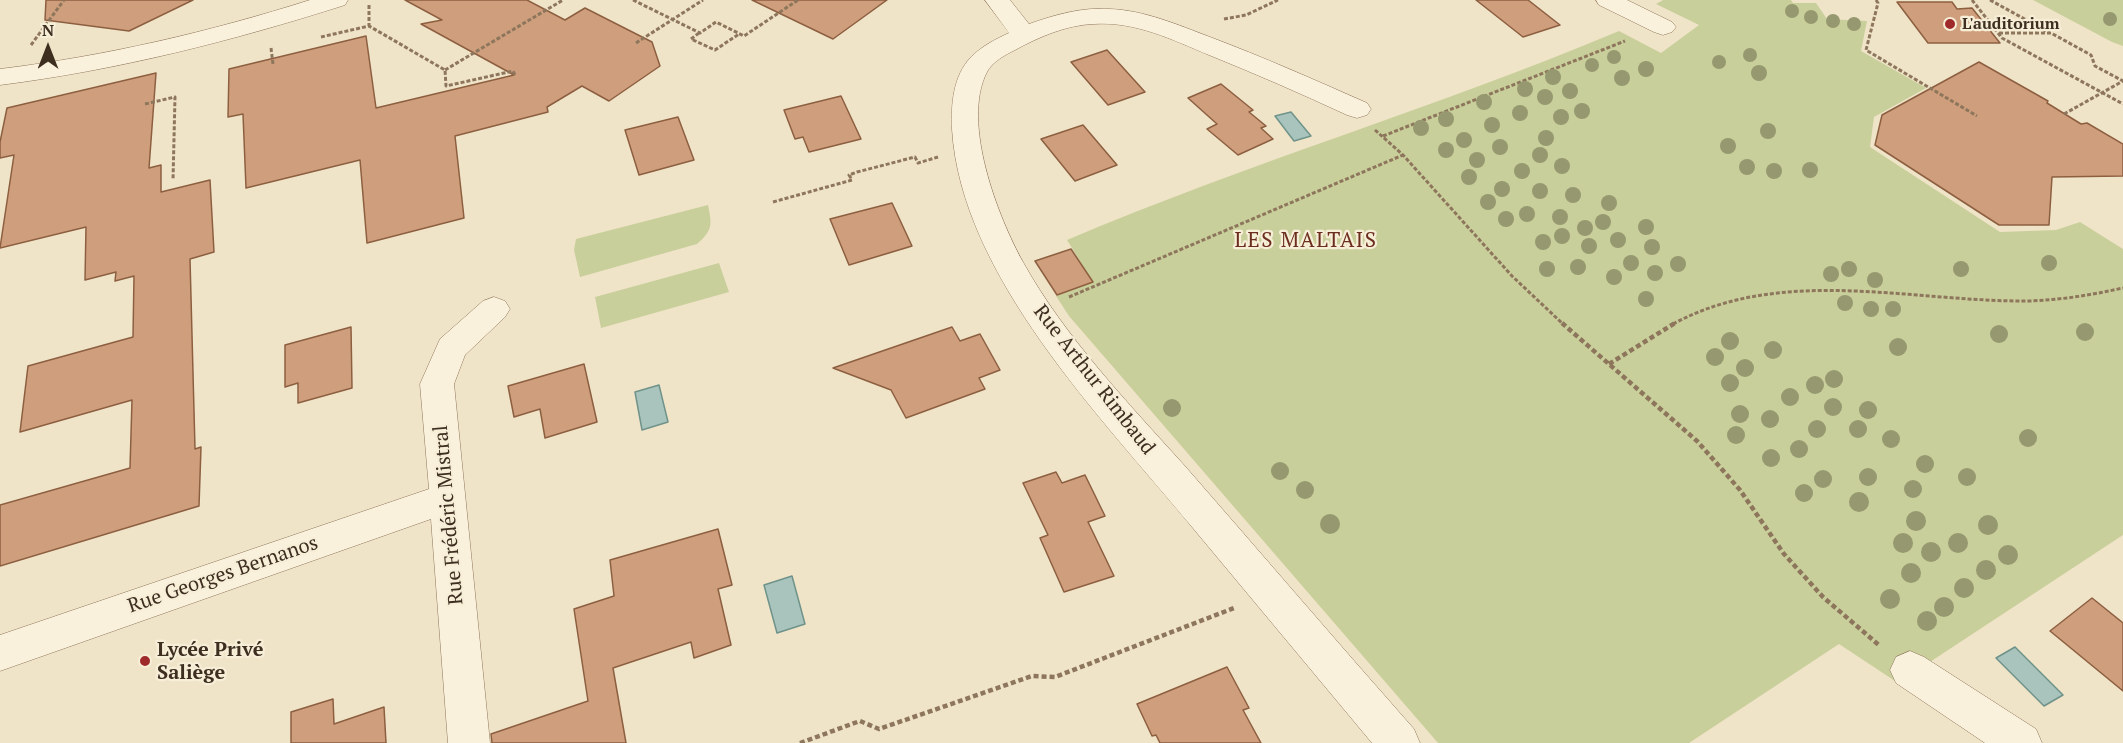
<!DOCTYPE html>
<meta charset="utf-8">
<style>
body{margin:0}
#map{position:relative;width:2123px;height:743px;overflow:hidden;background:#f0e4c8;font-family:"PT Serif",serif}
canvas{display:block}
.north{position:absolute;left:18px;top:18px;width:60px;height:60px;-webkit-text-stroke:4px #f7eed8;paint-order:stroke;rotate:0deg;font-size:16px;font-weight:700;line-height:24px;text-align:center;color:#3d2e20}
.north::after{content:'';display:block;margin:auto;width:21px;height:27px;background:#3d2e20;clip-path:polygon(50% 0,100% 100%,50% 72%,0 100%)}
</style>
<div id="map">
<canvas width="2123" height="743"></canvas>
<div class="north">N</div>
</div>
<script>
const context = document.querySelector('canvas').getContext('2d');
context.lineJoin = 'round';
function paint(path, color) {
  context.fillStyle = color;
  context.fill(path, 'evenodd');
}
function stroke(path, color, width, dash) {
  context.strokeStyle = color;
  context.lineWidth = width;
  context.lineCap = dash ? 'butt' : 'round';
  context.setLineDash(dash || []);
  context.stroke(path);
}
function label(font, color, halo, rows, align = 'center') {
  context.font = font + ' "PT Serif",serif';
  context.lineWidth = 4.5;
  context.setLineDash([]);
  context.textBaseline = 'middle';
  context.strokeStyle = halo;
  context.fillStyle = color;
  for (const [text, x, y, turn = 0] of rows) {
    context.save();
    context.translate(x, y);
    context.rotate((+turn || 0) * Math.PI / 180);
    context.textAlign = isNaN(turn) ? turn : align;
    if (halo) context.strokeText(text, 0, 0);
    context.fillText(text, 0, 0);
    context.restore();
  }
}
const green = new Path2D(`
 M1663,0H1791L1793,3H1816L1827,19L1867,21L1861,51L1926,88L1874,117L1870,147L2000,232L2056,230L2080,222L2123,249V535L1898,683L1839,644L1689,743H1438L1069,316L1056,296L1093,282L1067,240C1248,163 1438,107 1619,31L1661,53L1699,25L1656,4Z
 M2033,0H2123V46L2112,42Z
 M708,205C712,225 713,230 697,244L580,277L574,250L576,239Z
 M719,263L729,292L601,328L595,297Z`);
const water = new Path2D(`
 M1291,112L1311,136L1294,141L1275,116Z
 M659,385L668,422L642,430L635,392Z
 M792,576L805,624L777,633L764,585Z
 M2015,647L2063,695L2044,706L1996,658Z`);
const building = new Path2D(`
 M46,0H193L129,31L45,20Z
 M405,0H527L565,20L585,8L652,42L660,66L609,101L582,86L547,107L548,112L455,136L464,218L367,243L360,160L246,188L243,114L228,117L229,69L366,36L376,108L514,75L421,24L442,20Z
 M752,0H887L833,39Z
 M1476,0H1528L1560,25L1523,37Z
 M1897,2H1952L1957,9L1972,8L2000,43H1928Z
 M1107,50L1145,92L1108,105L1071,62Z
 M1979,62L2048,101L2047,103L2081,124L2087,123L2123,144V176L2052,177L2049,225H1999L1875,145L1882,115Z
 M156,73L149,168L161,165V192L210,180L214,252L190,259L195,449L201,447L199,506L0,566V505L130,468L132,400L20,432L28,366L133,337L134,276L115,281L116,272L85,280L86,227L0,248L14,155L0,158V142L7,108Z
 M1221,84L1253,110L1249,112L1266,126L1261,128L1273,139L1238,155L1207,129L1217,124L1188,98Z
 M841,96L861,139L809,152L803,137L795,139L784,110Z
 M678,117L694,160L639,175L625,130Z
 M1083,125L1117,165L1075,181L1041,139Z
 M892,203L912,246L849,265L830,219Z
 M1071,249L1093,282L1057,295L1035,261Z
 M351,327L352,388L298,403V383L285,387V345Z
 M952,327L960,341L980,334L1000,370L979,378L985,389L906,418L891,390L833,368Z
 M584,364L597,422L545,438L540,409L514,417L508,386Z
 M1056,472L1062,483L1085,475L1105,516L1088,522L1114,576L1064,592L1040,538L1048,535L1023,483Z
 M718,529L732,585L718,589L731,645L694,658L691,642L613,668L626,743H492L491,734L588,701L574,609L614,596L610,560Z
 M2092,598L2123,623V691L2050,631Z
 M1227,667L1249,708L1243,710L1261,743H1160L1156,735L1152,736L1137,704Z
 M333,699L334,724L384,707L386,743H291V712Z`);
const pathFar1 = new Path2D(`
 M633,0L700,33L716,22L744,36L798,0
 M1876,0L1878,3L1866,50L1977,116
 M1972,0L2002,38L2123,104
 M1990,0L2050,33
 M369,5V26
 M1224,19L1246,15L1278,0
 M699,33L691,39L715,50L739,34
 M1999,33H2051L2091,55L2095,66L2123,81
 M321,37L369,26L445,70L446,86L513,71L515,75
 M636,43L703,0
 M31,45L64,0
 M271,48L273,64
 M445,70L563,0
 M145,104L175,97L173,180
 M2064,114L2123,81
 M1375,130L1403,155L1512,276L1563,324
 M1383,136L1625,41
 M773,202L852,180L849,175L857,172L915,157L918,163L938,157
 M1069,297L1403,155
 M1673,324C1782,265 1911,302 2028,301C2061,300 2091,295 2123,288`);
const path = new Path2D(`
 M1562,323L1697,441L1740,490L1784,554L1823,597L1880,646
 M1609,364L1675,323
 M800,743L860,721L879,729L1032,676L1055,677L1234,608`);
const minor = new Path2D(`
 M310,0H348L345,5C232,41 118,70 0,85V69C106,56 209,32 310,0Z
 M985,0H1010L1029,24C1054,15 1082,7 1109,9C1144,10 1178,25 1210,37C1263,57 1315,80 1367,103L1371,109L1367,115L1357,118L1347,115C1302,94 1256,74 1209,55C1173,40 1135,21 1094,24C1066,25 1039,37 1015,50C1005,55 992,62 987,72C961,122 998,217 1023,262C1064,336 1128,403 1184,465C1261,553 1336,641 1414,729L1420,743H1372C1312,671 1252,599 1192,527C1102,418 961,276 952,129C951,104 953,76 971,57C982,46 996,39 1009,33Z
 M1596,0H1627L1672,22L1676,27L1672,32L1663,35L1654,32L1599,5Z
 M494,297L505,301L510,309L505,317L465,355L454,384L490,743H448L431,519L0,671V635L429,489L420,384L440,339L483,301Z
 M1910,651L1924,657L2036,729L2042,743H1985L1896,683L1890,670L1896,657Z`);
const trees = [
 [1792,11,7],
 [1811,17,7],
 [2110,19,7],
 [1833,21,7],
 [1854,24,7],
 [1750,55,7],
 [1614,57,7],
 [1719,62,7],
 [1592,65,7],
 [1646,69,8],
 [1759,73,8],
 [1553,77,8],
 [1622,78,8],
 [1525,89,8],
 [1570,91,8],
 [1545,97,8],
 [1484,102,8],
 [1582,111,8],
 [1520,113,8],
 [1561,117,8],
 [1446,119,8],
 [1492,125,8],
 [1421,128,8],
 [1768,131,8],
 [1546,138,8],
 [1464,140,8],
 [1728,146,8],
 [1500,147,8],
 [1446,150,8],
 [1540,155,8],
 [1477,160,8],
 [1562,166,8],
 [1747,167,8],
 [1810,170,8],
 [1522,171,8],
 [1774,171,8],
 [1469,177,8],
 [1502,189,8],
 [1540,191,8],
 [1573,195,8],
 [1488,202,8],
 [1609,203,8],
 [1527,214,8],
 [1560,217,8],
 [1506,219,8],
 [1603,222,8],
 [1646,227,8],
 [1585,228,8],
 [1562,236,8],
 [1618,240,8],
 [1543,242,8],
 [1589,246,8],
 [1652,247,8],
 [1631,263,8],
 [2049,263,8],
 [1678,264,8],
 [1578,267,8],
 [1547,269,8],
 [1849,269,8],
 [1961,269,8],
 [1655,273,8],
 [1831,274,8],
 [1614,277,8],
 [1875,280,8],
 [1646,299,8],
 [1845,303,8],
 [1871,309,8],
 [1893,309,8],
 [2085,332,9],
 [1999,334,9],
 [1730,341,9],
 [1898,347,9],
 [1773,350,9],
 [1715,357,9],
 [1745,368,9],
 [1834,379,9],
 [1730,383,9],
 [1815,385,9],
 [1790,397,9],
 [1833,407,9],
 [1172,408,9],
 [1868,410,9],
 [1740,414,9],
 [1770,419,9],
 [1817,429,9],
 [1858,429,9],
 [1736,435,9],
 [2028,438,9],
 [1891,439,9],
 [1799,449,9],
 [1771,458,9],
 [1925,464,9],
 [1280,471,9],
 [1868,477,9],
 [1967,477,9],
 [1823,479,9],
 [1913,489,9],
 [1305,490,9],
 [1804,493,9],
 [1859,502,10],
 [1916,521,10],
 [1330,524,10],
 [1988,525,10],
 [1903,543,10],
 [1958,543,10],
 [1931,552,10],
 [2008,555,10],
 [1986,570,10],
 [1911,573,10],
 [1964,588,10],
 [1890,599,10],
 [1944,607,10],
 [1927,621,10]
];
const markers = [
 [1950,24,6,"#9e2a2b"],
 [145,661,6,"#9e2a2b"]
];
const farPoinames = [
 ["L'auditorium",1962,24]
];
const streetNames = [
 ["Rue Arthur Rimbaud",1094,380,52],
 ["Rue Frédéric Mistral",449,515,-95],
 ["Rue Georges Bernanos",223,575,-19]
];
const poiNames = [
 ["Lycée Privé",157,650],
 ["Saliège",157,673]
];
const neighbourhoodNames = [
 ["LES MALTAIS",1306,241]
];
paint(green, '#c9cf9b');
paint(water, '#a9c4bc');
stroke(water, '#6f938a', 1.5);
paint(building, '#cf9f7d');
stroke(building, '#8d5f41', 1.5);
stroke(minor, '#8d765c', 1);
stroke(pathFar1, '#8d765c', 3, [4, 2]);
stroke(path, '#8d765c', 4.5, [5, 3]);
paint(minor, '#faf1dc');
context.fillStyle = '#96986f';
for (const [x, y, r] of trees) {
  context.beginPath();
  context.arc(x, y, r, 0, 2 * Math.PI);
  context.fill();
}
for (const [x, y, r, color] of markers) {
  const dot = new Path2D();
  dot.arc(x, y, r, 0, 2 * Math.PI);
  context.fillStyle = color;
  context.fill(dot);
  stroke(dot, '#f7eed8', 2);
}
label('bold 16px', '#3d2e20', '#f7eed8', farPoinames, 'left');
label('20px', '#3d2e20', '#f7eed8', streetNames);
label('bold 20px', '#3d2e20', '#f7eed8', poiNames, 'left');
context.letterSpacing = '1.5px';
label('21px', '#6b2e1e', '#f7eed8', neighbourhoodNames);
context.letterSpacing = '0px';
</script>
